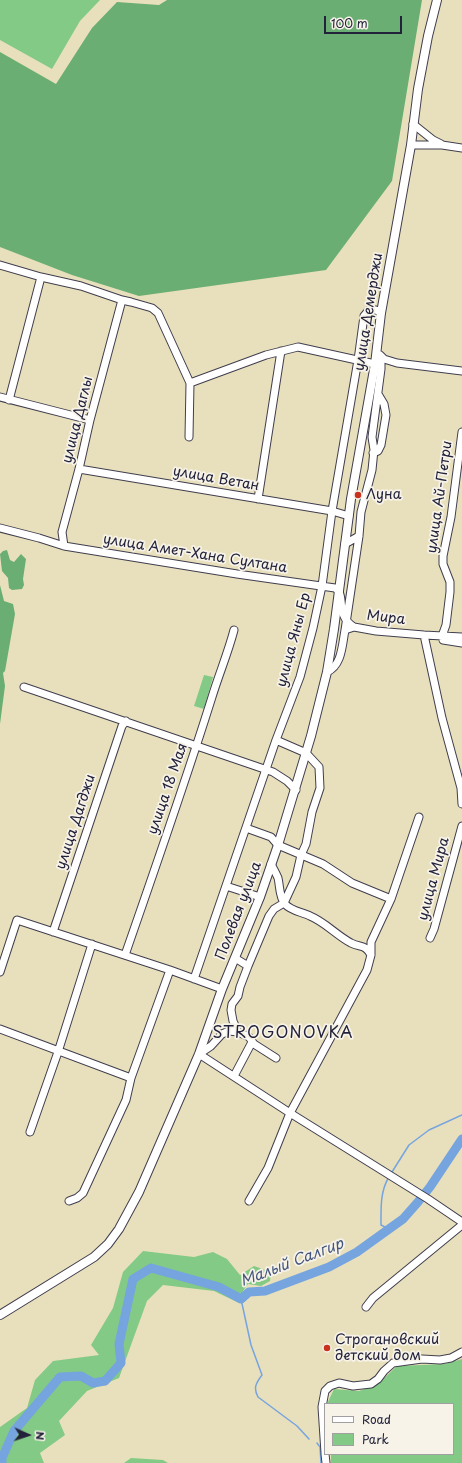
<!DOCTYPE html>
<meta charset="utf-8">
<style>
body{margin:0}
#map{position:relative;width:462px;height:1463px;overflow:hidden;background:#e8e0bc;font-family:"Playpen Sans",sans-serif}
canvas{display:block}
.legend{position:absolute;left:324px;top:1403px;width:130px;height:52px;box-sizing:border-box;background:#f7f3e8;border:1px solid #a29fa3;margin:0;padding:5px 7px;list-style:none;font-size:12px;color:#22223b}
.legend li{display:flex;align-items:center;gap:8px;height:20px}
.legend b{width:20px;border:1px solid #a29fa3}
.north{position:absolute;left:8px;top:1415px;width:40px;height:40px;-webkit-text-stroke:3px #f7f3e8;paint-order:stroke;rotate:93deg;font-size:11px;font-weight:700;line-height:16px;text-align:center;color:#22223b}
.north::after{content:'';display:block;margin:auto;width:14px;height:18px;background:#22223b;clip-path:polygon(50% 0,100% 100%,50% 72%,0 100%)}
.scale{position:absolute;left:324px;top:16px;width:78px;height:18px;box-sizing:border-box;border:2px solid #22223b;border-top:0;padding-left:5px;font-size:12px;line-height:14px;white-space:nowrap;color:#22223b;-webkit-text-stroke:3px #f7f3e8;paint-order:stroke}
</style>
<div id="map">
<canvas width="462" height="1463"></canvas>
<ul class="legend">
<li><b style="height:5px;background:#fff"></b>Road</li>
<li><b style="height:11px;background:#83ca86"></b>Park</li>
</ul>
<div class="north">N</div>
<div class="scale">100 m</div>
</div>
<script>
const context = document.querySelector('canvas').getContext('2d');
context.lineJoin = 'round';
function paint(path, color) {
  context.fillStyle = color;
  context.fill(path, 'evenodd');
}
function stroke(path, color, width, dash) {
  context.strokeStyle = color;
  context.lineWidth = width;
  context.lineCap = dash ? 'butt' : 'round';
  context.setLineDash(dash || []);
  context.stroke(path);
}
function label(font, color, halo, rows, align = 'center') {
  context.font = font + ' "Playpen Sans",sans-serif';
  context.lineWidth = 3.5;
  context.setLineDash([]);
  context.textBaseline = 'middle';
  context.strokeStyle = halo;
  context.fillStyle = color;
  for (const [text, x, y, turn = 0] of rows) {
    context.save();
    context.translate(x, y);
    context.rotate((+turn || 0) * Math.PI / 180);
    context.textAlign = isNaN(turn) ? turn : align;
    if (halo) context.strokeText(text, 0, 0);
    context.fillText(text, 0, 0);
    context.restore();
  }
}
const green = new Path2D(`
 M0,0H100L80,21L52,69L0,40Z
 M204,675L213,677L204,709L194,706Z
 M143,1251L194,1257L213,1252L227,1259L240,1275L254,1266L271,1272L270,1281L261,1286L248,1284L243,1291L239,1303L214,1291L163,1285L147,1301L119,1378L87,1391L59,1421L65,1435L40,1453L44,1463H0V1427L27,1408L35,1380L53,1361L99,1355L91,1345L113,1308L123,1272Z
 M462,1359V1463H331V1454H453V1404H327L334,1389L359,1391L378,1384L397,1366L445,1364Z
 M131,1458L163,1460L168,1463H124Z`);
const forest = new Path2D(`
 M167,0H422L392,181L326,270L139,296L72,275L0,247V52L56,84L92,28L117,2L159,5Z
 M7,550L10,560L14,562L21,554L26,559L23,579L24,585L22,589L12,590L9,588L8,578L2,571L0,554L3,551Z
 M0,585L4,601L13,604L15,614L5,671L3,673L5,686L0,724Z`);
const stream = new Path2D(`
 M392,1172L409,1145L429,1130L462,1115
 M389,1177C380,1191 381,1209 381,1225L389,1229
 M241,1299L251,1345L262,1375C256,1383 253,1388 258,1397L297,1426L309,1439
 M317,1443L320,1447L321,1463`);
const river = new Path2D(`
 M2,1463V1458L14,1431L60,1377L81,1376L93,1383L105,1381L121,1363L119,1344L133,1279L151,1268L219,1287L241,1299L249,1292L265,1291L329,1267L357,1252L389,1229L403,1219L418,1202L430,1187L462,1139`);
const minor = new Path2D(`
 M413,124L433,140L441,144
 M411,145H442L462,148
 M0,265L41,277L81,286L122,300L131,302L152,308L158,313L190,383L189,437
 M380,355L384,359L397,363L462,371
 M190,383L266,355L298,347L375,364
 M0,397L90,420
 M9,400L41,277
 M373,453L378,451L381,445L386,415L384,404L378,394
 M79,469L332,511L349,516
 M258,499L281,351
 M0,528L39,538L64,546L237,574L335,588C347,595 334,615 354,627
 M345,544L359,536
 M64,546L62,532L79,469L90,420L122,300
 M345,630L359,536L361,512L372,470L374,450L372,437L381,369V357
 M424,635L442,718L461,788L462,804
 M442,636L446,625L450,592V582L443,564V556L451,517L462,432
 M443,640L462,643
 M327,672C342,665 342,646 345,630L354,627L376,631L424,635L462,637
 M24,687L273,772L287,781L296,790
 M246,828L271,837L278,845L323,864L352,883L391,899
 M271,864C273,868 276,873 278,878C280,886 279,897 285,904C291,911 302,912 310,916C325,922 336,935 351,943C361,948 365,944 371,955
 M226,886L260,897
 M53,932L122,726L126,721
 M430,938L434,929L462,826
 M125,955C155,869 185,783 212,697C219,674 228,653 234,630
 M235,958L248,966
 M0,972L17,920L170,970L222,989
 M194,979L276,740L300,677L313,628L322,586L332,511L358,360L364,316L369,310H376L381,313
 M0,1029L131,1078L170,970
 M238,1032L233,1021L231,1010L232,1004L238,996L240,987L248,966L269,916L274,909L284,903L296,877L301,855L306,844L312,812L320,788L319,767L306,753L276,740
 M276,1058L254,1044L249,1037L238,1032L229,1031L222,1034L211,1046L199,1054L290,1113L428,1199L462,1222
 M234,1076L252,1042
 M30,1132L58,1052L92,944
 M69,1201L77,1198L83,1193L126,1100L131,1078
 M249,1201L268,1168L290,1113L367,970L371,955V942L391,899L419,817
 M366,1307L373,1298L462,1225
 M325,1453L322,1407L325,1391L330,1386L339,1383L353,1386L371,1384L378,1379L384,1371L393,1363L422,1359L440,1360L451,1358L462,1352
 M325,1454L326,1463`);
const major = new Path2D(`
 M0,1315L94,1257L108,1244L119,1229L139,1192L199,1054L222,989L260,897L278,845L311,736L327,672L334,629L351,499L375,364L381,313L411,145L418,89L428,36L437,0`);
const markers = [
 [358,495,4,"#c8321e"],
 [327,1348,4,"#c8321e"]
];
const streetNames = [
 ["улица Демерджи",369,312,-81],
 ["улица Даглы",78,420,-76],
 ["улица Ветан",216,479,10],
 ["улица Ай-Петри",440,497,-82],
 ["улица Амет-Хана Султана",195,554,9],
 ["Мира",386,618,7],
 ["улица Яны Ер",294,640,-75],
 ["улица 18 Мая",168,789,-71],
 ["улица Дагджи",76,822,-72],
 ["улица Мира",434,879,-75],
 ["Полевая улица",239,911,-69]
];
const poiNames = [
 ["Луна",366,495],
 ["Строгановский",335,1340],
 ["детский дом",335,1356]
];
const waterNames = [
 ["Малый Салгир",292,1263,-21]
];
const quarterNames = [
 ["STROGONOVKA",283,1034]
];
paint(green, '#83ca86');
paint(forest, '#6aae73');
stroke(stream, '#76a4df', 1.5);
stroke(river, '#76a4df', 9);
stroke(minor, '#403e4e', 9);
stroke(major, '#403e4e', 10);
stroke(minor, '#fff', 7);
stroke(major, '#fff', 8);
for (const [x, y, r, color] of markers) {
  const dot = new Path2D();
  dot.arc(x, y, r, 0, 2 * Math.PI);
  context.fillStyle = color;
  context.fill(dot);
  stroke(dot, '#f7f3e8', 1.5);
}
label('14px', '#22223b', '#f7f3e8', streetNames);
label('14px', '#22223b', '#f7f3e8', poiNames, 'left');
label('italic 15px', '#44567d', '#f7f3e8', waterNames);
context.letterSpacing = '1px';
label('16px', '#22223b', '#f7f3e8', quarterNames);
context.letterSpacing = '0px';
</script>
